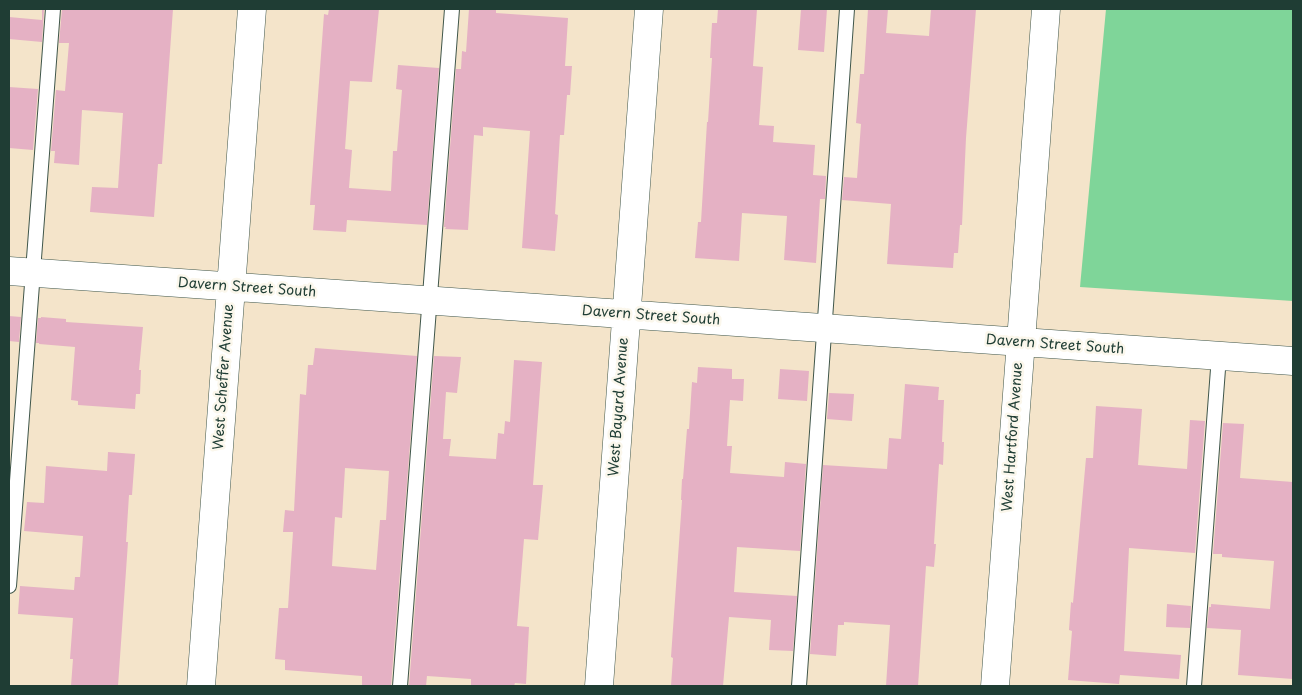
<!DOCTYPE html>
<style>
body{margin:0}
#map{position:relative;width:1302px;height:695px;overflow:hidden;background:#f4e4ca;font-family:"Playpen Sans",sans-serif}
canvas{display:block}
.frame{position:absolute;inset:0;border:10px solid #1f3d34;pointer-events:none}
</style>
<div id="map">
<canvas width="1302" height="695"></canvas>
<div class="frame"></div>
</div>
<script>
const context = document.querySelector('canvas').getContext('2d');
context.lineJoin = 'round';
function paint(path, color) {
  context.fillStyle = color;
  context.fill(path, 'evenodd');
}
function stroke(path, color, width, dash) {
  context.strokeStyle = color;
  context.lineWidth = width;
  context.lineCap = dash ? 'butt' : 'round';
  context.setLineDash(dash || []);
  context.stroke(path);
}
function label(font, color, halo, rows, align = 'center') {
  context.font = font + ' "Playpen Sans",sans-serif';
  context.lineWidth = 5;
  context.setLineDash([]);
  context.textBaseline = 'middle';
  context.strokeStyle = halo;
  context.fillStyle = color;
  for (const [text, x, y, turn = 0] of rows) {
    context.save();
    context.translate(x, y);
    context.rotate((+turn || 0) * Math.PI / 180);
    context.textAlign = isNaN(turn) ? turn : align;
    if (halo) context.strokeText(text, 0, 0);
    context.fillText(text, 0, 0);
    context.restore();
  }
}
const green = new Path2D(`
 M1106,9H1293V301L1080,287Z`);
const building = new Path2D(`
 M42,9H44L42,42L9,39V17L42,20Z
 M62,9H173L162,164H158L154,217L90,212L92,187L118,188L123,113L82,110L79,165L54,163L55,151H51L56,90L65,91L69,43H59Z
 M329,9H379L372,82L350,81L345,149L352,150L349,188L391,191L393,151H397L402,90L396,89L398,65L439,68L427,225L347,220L346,232L313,230L315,205H310L324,14L328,15Z
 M469,9H496V13L568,18L565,66H572L570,95H567L564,135H560L555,214L558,215L555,251L522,248L530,131L483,127V136L474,135L468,230L445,229L446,227H444L456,69H461L462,51L466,52Z
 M718,9H757L753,66L763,67L759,125L774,126L773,142L815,145L813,175L826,176L825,199H820L816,263L784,260L787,216L742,213L739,261L695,258L698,222H701L707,122H708L712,58H710L712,23H717Z
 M801,9H827L824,52L798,50Z
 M868,9H888L886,33L929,36L931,9H976L966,138L962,225H960L958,253H954L953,268L887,264L891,204L842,200L844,177L857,178L861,124L856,123L860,74H864Z
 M9,87L38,89L33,150L9,148Z
 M9,316L21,317L19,342L9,341Z
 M41,317L66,319V322L143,327L139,370H141L140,394H136L135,409L78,405V401L71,400L75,347L39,344V343H36L38,318H41Z
 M315,348L417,356L391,686H362V676L285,670V660L275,659L279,608H288L293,532H283L285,510L294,511L300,394L306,395L308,365H313ZM345,468L389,471L386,520H380L376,570L332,566L335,517L342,518Z
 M434,356L461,357L457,393L446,392L443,439H451L449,456L496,459L498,433L504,434L505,421L510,422L514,360L542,362L533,485H543L538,540L524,539L518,614L517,626L529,627L526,684L515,683L514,686H471V679L427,676L426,686H409Z
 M698,367L732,369V379H744L743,401L730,400L727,446H732L730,473L784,477L785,462L806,464L800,551L737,547L734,592L797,596L793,651L769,650L771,620L729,617L723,686H671L673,658L671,657L682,500H681L682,479H683L687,429H689L692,382L697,383Z
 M780,369L809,371L807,401L778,399Z
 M905,384L939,387L938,400H944L942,442H944L943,465L939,464L934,544H936L934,567L926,566L918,686H886L890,625L844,622V625H838L836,656L810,654L823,465L887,469L889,438L901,439Z
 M829,393L854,394L852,421L827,419Z
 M1096,406L1142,409L1138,465L1187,469L1190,420L1205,421L1195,553L1129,548L1124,651L1181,655L1179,679L1120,675L1119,684L1068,680L1072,631L1069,630L1071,602L1073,603L1086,458H1093Z
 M1223,423L1244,424L1240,478L1293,482V679L1238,675L1241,630L1207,628L1209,607H1211V604L1270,609L1274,561L1222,557V554H1213Z
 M108,452L135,454L132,495H129L126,542H128L118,686H71L73,659H70L73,618L18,614L20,586L74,590L75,577H80L83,536L24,531L27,502L44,503L46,466L107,471Z
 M1167,604L1191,606L1190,628L1166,627Z`);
const lane = new Path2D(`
 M9,586L53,9
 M400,686L452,9
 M799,686L847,9
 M1194,686L1219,356`);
const street = new Path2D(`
 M9,271L1293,361
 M201,686L252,9
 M599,686L649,9
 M995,686L1046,9`);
const streetNames = [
 ["Davern Street South",247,288,4],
 ["Davern Street South",651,316,4],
 ["Davern Street South",1055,345,4],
 ["West Scheffer Avenue",224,377,-86],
 ["West Bayard Avenue",619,407,-86],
 ["West Hartford Avenue",1013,437,-86]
];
paint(green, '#7fd599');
paint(building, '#e5b1c4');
stroke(lane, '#3f564a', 16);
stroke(street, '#3f564a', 29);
stroke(lane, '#fff', 14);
stroke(street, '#fff', 28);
label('14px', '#1f3d34', '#fbf7ec', streetNames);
</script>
